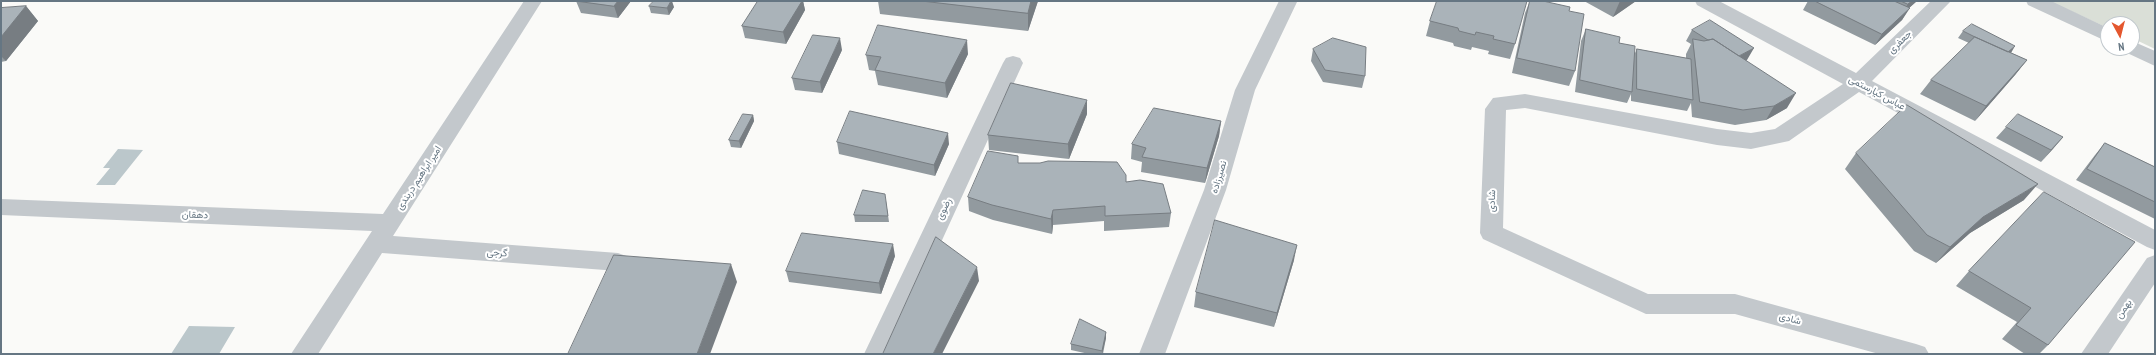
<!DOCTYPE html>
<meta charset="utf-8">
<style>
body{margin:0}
#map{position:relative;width:2156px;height:355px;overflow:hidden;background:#fafaf8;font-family:"PT Sans Narrow",sans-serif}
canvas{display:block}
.frame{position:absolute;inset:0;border:2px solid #657683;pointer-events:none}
.north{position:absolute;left:2100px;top:16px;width:40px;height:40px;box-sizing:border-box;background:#fff;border:1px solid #c1c8cd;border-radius:50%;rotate:173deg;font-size:11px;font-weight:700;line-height:16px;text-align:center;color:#657683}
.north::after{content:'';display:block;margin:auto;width:14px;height:18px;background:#e4572e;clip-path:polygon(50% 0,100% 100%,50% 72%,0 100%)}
</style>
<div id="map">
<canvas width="2156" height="355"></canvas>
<div class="frame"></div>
<div class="north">N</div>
</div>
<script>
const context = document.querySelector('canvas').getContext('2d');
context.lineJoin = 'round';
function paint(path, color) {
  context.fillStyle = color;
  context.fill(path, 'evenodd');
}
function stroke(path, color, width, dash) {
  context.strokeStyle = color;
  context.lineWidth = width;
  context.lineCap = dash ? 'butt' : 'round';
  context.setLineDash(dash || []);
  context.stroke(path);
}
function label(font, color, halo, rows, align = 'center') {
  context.font = font + ' "PT Sans Narrow",Vazirmatn,sans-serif';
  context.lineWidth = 4;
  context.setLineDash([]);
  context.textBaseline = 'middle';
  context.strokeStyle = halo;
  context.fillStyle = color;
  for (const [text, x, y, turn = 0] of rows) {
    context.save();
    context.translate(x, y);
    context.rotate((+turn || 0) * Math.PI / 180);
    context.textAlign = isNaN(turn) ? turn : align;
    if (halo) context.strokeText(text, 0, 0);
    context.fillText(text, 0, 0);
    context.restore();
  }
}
const green = new Path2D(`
 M2049,1H2155V49L2132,38V24H2108V28Z`);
const water = new Path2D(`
 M118,149L143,150L115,185H96L110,168H103Z
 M189,326L235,327L219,354H171Z`);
const minor = new Path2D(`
 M524,1H542L393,236L618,253L626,256L630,262L626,268L618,271L382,253L318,354H291L372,231L1,215V199L383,214Z
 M1279,1L1297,2L1255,90L1226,190L1165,354H1139L1204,190L1235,90Z
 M1695,1H1719L1856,73L1931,1H1951L1872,81L2155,230V250L2147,247L1859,92L1789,141L1751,149L1717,145L1525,108L1506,110L1503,228L1648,294H1735L1916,344L1925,347L1929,354H1879L1735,314H1646L1483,239L1480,233L1485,109L1493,98L1525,94L1717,129L1751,133L1775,129L1843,84L1697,5Z
 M2026,1H2051L2108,28V42L2028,5Z
 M2132,41L2155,51V66L2125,52L2123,48H2132Z
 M1013,56L1020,58L1023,63L890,354H864L1003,63L1006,58Z
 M2155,255V283L2108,354H2081L2147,258Z`);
const wall = new Path2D(`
 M576,1H631L618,18L581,13Z
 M758,1H803L805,10L786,44L745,38L742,26Z
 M878,1H1038L1028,31L880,14Z
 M1437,1L1515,44L1510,59L1488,54L1489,51L1472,47L1471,50L1454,46L1453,43L1426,36L1430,21Z
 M1530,1H1543L1569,11L1575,71L1569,86L1512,73L1525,13Z
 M1584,1H1636L1613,17Z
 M1808,1H1917L1909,8L1902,20L1875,45L1803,10Z
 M26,6L38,21L6,61L1,62V8Z
 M649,6L674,7L669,15L651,13Z
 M1586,29L1619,43L1635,53L1637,49L1686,58V54L1691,44L1686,41L1692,30L1747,60L1746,61L1787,108L1766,120L1735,125L1692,117L1691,103L1687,111L1631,101V94L1627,103L1575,92L1581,41Z
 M1963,31L2027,60L2015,75L1975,121L1920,94L1931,80L1969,43L1958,38Z
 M1313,49L1365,76L1362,88L1323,82L1311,61Z
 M842,50L822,93L795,90L792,78Z
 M968,54L947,98L878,85L875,71L869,70L866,55Z
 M1087,114L1069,159L989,150L988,135Z
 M753,115L754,121L741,148L731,147L729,140Z
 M1221,121L1219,136L1205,183L1141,172L1142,162L1131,159L1132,144Z
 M2006,127L2063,137L2041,162L1996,138Z
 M837,142L949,144L935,176L839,154Z
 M2105,143L2155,167V219L2076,180L2095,155Z
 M1856,153L2024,200L1970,233L1936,263L1914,251L1845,169Z
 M1018,163L1126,182L1171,213L1169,227L1104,231V221L1053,225L1052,234L993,220L969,211L968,197Z
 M2044,192L2048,345L2039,354H2025L2002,339L2017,322L1956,286L1969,271Z
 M886,201L889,222H855L854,215Z
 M895,256L881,294L789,282L786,271Z
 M1294,260L1274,327L1194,307L1196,292Z
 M1106,332V338L1103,354H1089L1071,350V344Z`);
const shadedWall = new Path2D(`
 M618,1H631L618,18L614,6Z
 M671,1H672L674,7L669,15L667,8Z
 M802,1H803L805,10L786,44L783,32Z
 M1031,1H1038L1028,31V13Z
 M1620,1H1636L1613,17Z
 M1912,1H1917L1900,16L1908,4Z
 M26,6L38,21L6,61L1,56V37Z
 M1910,8L1902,20L1875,45L1882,34Z
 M840,38L842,50L822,93L820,82Z
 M967,40L968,54L947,98L945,83Z
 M2015,46L2011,53H2006Z
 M1754,48L1747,60L1729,70L1735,58Z
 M2027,60L2015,75L1975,121L1986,106Z
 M1796,93L1787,108L1766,120L1774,106Z
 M1087,100V114L1069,159L1068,144Z
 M753,115L754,121L741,148L739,141Z
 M1221,121L1219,136L1205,183L1207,168Z
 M948,133L949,144L935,176L934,165Z
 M2063,137L2053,149L2041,162L2051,150Z
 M2038,184L2024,200L1970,233L1936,263L1950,247L1983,217Z
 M1053,210V225L1052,234L1051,219Z
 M893,244L895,256L881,294L879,283Z
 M1297,245L1294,260L1274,327L1277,313Z
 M731,264L737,282L710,354H697Z
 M977,267L979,281L942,354H933Z
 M1106,332V338L1102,354V351Z`);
const building = new Path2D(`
 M576,1H618L614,6Z
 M654,1H671L667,8L649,6Z
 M758,1H802L783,32L742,26Z
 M922,1H1031L1028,13Z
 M1437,1H1527L1515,44L1493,39L1494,36L1476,32L1475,35L1459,31L1458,28L1430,21Z
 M1530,1H1543L1570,7L1569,11L1584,14L1575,71L1517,58Z
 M1815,1H1894L1910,8L1882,34Z
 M1901,1H1912L1908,4Z
 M26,6L1,37V8Z
 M1710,20L1754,48L1739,56L1713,39L1708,40L1692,30Z
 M1972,24L2015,46L2008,52L1975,37L1963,31Z
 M878,25L967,40L945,83L875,70L881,57L866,55Z
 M1586,29L1620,37L1619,43L1635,46L1632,92L1580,80Z
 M813,35L840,38L820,82L792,78Z
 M1975,37L2027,60L1986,106L1931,80Z
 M1333,38L1366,47L1365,76L1325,70L1313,49Z
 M1693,39L1704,41L1713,39L1796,93L1774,106L1743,110L1700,102Z
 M1637,49L1691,59L1693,100L1637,89Z
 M1011,83L1087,100L1068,144L988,135Z
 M1907,105L2038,184L1983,217L1950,247L1927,235L1856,153Z
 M1154,108L1221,121L1207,168L1142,157L1146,148L1132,144Z
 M850,111L948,133L934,165L837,142Z
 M743,114L753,115L739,141L729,140Z
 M2018,114L2063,137L2051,150L2006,127Z
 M2105,143L2155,167V202L2087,169Z
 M988,151L1018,156V163H1040L1048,161L1117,162L1126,175V182L1140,180L1163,184L1171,213L1105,216V206L1053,210L1051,219L992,205L968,197Z
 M863,190L885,194L888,216L854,215Z
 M2044,192L2135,242L2048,345L2016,325L2031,308L1969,271Z
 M1215,220L1297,245L1277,313L1196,292Z
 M802,233L893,244L879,283L786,271Z
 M936,237L977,267L933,354H883Z
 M614,255L731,264L697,354H568Z
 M1080,319L1106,332L1102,351L1071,344Z`);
const streetNames = [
 ["جعفری",1900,42,-44],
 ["عباس کیارستمی",1877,93,28],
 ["نصیرزاده",1219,177,-73],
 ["امیر ابراهیم دربندی",419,178,-57],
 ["شادی",1492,201,-88],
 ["رضوى",944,209,-65],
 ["دهقان",195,215,2],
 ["گرجی",497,253,4],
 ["بهمن",2124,309,-56],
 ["شادی",1790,319,15]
];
paint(green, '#dadfd7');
paint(water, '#bbc7cb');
paint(minor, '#c3c8cc');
paint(wall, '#929a9f');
paint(shadedWall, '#777d82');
paint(building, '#aab3b9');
stroke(building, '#777d82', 1);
label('10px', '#657683', '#fff', streetNames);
</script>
